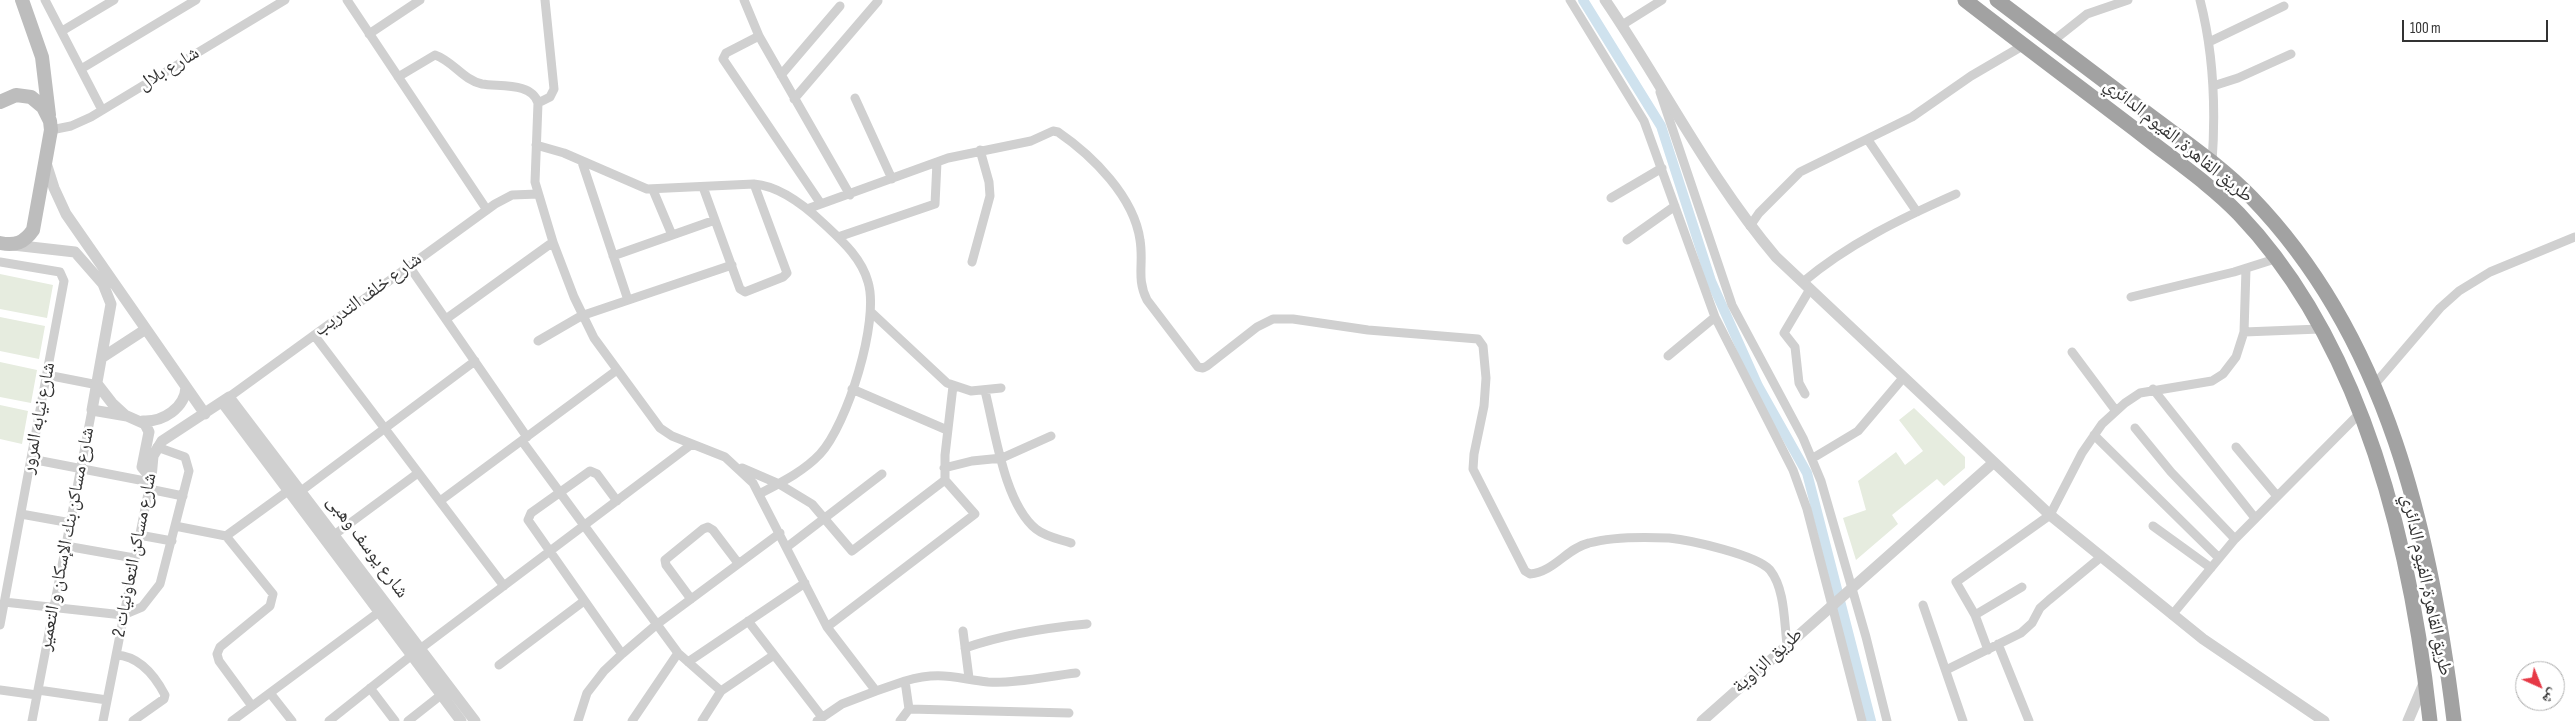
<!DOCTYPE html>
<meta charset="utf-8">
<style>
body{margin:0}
#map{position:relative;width:2575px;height:721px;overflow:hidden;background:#fff;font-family:"Sofia Sans Condensed","Noto Naskh Arabic",sans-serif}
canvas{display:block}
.north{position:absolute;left:2515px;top:661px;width:50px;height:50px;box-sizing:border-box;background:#fff;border:1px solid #adadad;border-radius:50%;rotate:136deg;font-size:14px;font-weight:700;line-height:20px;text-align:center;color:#333}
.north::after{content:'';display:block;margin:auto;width:18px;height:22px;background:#e63946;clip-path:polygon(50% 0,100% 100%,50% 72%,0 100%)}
.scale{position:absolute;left:2402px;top:20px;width:146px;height:22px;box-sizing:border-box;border:2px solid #333;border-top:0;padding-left:6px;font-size:15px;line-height:18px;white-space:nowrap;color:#333;-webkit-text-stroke:4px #fff;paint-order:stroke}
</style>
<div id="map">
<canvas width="2575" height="721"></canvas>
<div class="north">ش</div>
<div class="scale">100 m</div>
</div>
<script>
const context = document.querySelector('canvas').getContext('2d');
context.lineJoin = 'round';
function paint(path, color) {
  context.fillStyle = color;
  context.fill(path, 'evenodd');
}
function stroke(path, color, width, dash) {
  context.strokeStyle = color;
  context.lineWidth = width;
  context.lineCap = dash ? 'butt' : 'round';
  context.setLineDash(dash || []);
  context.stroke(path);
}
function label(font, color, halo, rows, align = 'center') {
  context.font = font + ' "Sofia Sans Condensed","Noto Naskh Arabic",sans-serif';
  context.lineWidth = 5;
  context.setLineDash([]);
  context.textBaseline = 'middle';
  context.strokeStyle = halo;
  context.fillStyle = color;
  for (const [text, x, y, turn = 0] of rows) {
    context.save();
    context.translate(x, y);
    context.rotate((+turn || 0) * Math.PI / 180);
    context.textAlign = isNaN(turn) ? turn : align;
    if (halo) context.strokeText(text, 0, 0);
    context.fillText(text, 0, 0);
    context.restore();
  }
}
const green = new Path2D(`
 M0,274L53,285L47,318L0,309Z
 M0,317L45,326L39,359L0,351Z
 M0,362L37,370L31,403L0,397Z
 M0,405L28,411L22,444L0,439Z
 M1914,408L1965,457V468L1944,486L1937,479L1892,515L1898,524L1856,560L1843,518L1866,510L1858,481L1896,452L1905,465L1923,451L1899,420Z`);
const canal = new Path2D(`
 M1583,0L1661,126L1711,281L1758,386L1807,473L1871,721`);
const minor = new Path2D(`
 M45,0L102,110
 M347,0L487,210
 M744,0L759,36L850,195
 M1570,0L1644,121L1715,317L1793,470L1807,509L1862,721
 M2200,0C2214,54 2216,107 2212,163
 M1622,25L1662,0
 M62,31L114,0
 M369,34L420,0
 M759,36L726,53L723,59L821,204
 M2053,41L2087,14L2128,0
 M2209,42L2284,6
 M81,69L196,0
 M781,75L840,6
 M398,77L435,55C453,61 463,80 482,84C499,87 532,82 538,103L535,182L553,242L574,297L594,338L660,428L672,436L725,457L753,483L827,627L876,691L905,681L909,709L900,721
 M2213,86L2238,78L2291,54
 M1660,92L1732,305L1803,438L1821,481L1866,637L1887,721
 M855,98L892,179
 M794,99L878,1
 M538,103L550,97L554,89L545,0
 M51,130L71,126L91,117L285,0
 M1868,140L1917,212
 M536,145L564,153L647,189L754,184C780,186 804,205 823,223C841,240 861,257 868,282C880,321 847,425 820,454C803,472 780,483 759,494
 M582,162L628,300
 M703,187L740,289L745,292L783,277L787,273L754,184
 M653,190L672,235
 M1611,198L1662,168
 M807,209L948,158L1031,141L1053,131L1058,132C1093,156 1134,197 1140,240C1144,264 1136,278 1147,300L1198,367L1203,368L1207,366L1257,327L1273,319H1293L1368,330L1478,339L1483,346L1486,378L1484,406L1474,454L1473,469L1525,571L1530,574C1554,572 1567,548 1589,543C1611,537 1647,537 1669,538C1690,540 1757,555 1770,570C1785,589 1784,621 1787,644
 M1750,226L1759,213L1800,172L1912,117L1971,76L2024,45
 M838,237L935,204L937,162
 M1627,240L1675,206
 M613,256L715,220
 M0,262L60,272L64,281L0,625
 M972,262L990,196L989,182L980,150
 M409,266L527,437
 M1803,282C1848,244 1902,218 1956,194
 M2131,297L2234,272L2275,259
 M872,313L947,383L971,391L1001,388
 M446,319L553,242
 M2244,332L2320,329
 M314,335L504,586
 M538,341L581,316L732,265
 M2072,352L2116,411
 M1668,356L1715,317
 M47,375L98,385
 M2375,384L2440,308L2459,291L2490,272L2575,237
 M852,389L947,430
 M2153,389L2255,518
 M985,391C995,430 1004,503 1036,529C1046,537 1059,539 1071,543
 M1805,394L1799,383L1795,347L1784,333L1810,289
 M229,397L495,204L512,195L538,194
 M2135,428L2171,472L2235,539
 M2094,435L2219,558
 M522,441L678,653L721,691
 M2236,447L2277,496
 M1813,458L1858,431L1903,378
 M31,459L150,482
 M742,468L779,484L812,504L852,551L945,480V455L953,386
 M944,468L972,461L1002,458L1051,436
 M149,489L183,496
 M301,491L475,361
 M440,501L617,370
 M617,501L597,474L590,471L531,513L528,520L622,654
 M21,514L71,523
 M175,526L226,536L292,488
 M2153,526L2211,568
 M139,535L172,541
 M334,535L418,473
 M226,536L273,594L270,606L220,647L217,654L219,661L252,706
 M66,546L134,558
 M787,547L882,474
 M691,599L666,565L665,560L703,529L708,527L713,530L738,563
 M4,602L123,615L142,607L160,584L189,471L185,457L157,447
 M1923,605L1963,721
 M1975,615L2022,587
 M2172,615L2235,539L2360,413
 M748,621L822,717
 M827,627L975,514L945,480
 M963,631L969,678
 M1998,644L2029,721
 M965,648C1005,634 1044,628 1087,624
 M1988,650L1975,615L1956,582L2050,515L2082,453L2102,424L2125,403L2140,393L2212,381L2223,374L2236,357L2244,332L2246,269
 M116,655C139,656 155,676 165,695L164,699L133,721
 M688,662L805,583
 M499,665L584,601
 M1946,670L2021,633L2032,623L2040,608L2049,600L2101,557
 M905,681C940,671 954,678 988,682C1014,684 1049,676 1076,673
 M370,688L395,721
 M0,690L37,695
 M38,690L107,700
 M270,693L292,721
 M909,709L1069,713
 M32,721L92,410
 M103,721L151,478
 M232,721L379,612
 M329,721L412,655L692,444
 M408,721L441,695
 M578,721L587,693L604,671L622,654L656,625L780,533
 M632,721L678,653
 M702,721L721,691L774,655
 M817,721L842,704L876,691`);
const tertiary = new Path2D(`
 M1605,0C1663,85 1709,178 1776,257L2050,515L2203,639L2324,721
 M46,163L54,188L66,214L205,414
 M13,245L75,252L103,284L111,304L92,410L127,416L145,424L149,432L142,467L151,478
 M103,357L146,329
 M98,385L112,403L125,415
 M222,402L461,721
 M143,421C163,422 185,408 186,387
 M151,478L153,456L162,441L229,397L475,721
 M1702,721L1993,463
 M2408,721L2425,681`);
const secondary = new Path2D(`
 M22,0L42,57L49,115
 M0,102L16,95L31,97L43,107L50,121L51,130L33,230C24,243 15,246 0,243`);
const trunk = new Path2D(`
 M1965,0C2023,45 2082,89 2141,134C2174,160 2210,184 2239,214C2364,345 2411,546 2430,721
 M1997,0C2046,37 2095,74 2144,111C2181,139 2220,165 2252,198C2388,339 2431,533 2454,721`);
const streetNames = [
 ["شارع بلال",169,69,-31],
 ["طريق القاهرة, الفيوم الدائري",2178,141,39],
 ["شارع خلف التدريب",368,295,-36],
 ["شارع نيابه المرور",39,418,-79],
 ["شارع مساكن بنك الإسكان و التعمير",67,539,-79],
 ["شارع يوسف وهبى",367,547,53],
 ["شارع مساكن التعاونيات 2",135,555,-79],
 ["طريق القاهرة, الفيوم الدائري",2426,585,78],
 ["طريق الزاوية",1768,661,-42]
];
paint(green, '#e6ecdf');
stroke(canal, '#cfe2ee', 10);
stroke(minor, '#d0d0d0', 9);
stroke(tertiary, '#d0d0d0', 11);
stroke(secondary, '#bdbdbd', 14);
stroke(trunk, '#a2a2a2', 15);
label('19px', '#333', '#fff', streetNames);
</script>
